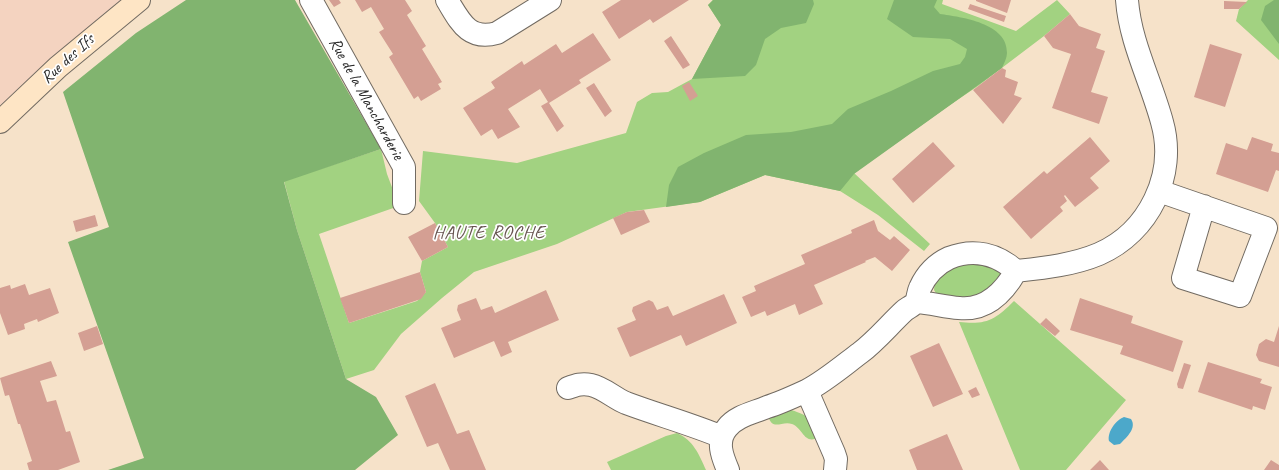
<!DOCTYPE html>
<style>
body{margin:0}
canvas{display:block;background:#f6e2c9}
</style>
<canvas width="1279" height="470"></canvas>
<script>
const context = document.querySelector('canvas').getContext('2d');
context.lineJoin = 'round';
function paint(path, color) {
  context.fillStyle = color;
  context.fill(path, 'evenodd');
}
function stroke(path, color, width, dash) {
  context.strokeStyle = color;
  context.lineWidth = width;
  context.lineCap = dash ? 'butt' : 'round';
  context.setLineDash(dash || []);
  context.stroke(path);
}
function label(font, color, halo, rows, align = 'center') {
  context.font = font + ' Caveat,sans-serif';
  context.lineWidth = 3.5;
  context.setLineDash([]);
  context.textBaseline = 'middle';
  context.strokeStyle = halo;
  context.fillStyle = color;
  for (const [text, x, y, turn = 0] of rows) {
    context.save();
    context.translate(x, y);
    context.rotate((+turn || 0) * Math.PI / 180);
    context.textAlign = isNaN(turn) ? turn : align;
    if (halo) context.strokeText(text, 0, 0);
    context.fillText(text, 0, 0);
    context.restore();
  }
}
const built = new Path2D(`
 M0,0H128L0,113Z`);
const green = new Path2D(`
 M713,0H943L942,4L1016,31L1057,0L1070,14L1044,36L978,86L947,107L854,173L930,244L924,251L878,215L840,191L765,175L700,202L627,212L557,244L474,272L442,298L401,334L374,370L346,379L297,230L284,181L381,149L387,174L399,206L319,234L349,323L417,301L426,292L420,272L422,261L448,247L435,223L419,201L423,151L517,163L626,133L637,102L652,93L668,92L692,79L721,25L708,5Z
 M1248,0H1279V60L1236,21L1239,9Z
 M957,263H996L1003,275L978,300L939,298L934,290L935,281Z
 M1014,301L1126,400L1066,470H1020L959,322C987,325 995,320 1014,301Z
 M791,410C811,416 810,419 818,438C803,444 804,429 792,424C782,420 773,432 768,416L778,412Z
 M677,433C693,440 699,454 706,470H611L607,462L666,436Z`);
const forest = new Path2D(`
 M186,0H295L381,149L284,182L297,230L346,379L376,397L398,435L355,470H108L144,458L68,242L109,227L63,92L136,33Z
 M713,0H813L814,4L806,23L781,28L765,39L756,65L745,76L692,79L721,25L708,5Z
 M894,0H937L934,7L940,14C961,17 1008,23 1007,53C1007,58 1004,63 1002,68L854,174L840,191L765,175L700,202L666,207L669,185L678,167L704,153L746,135L791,132L832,124L848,109L891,91L933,71L960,64L965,57L967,49L950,39L913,37L887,19Z
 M1274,0H1279V44L1261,20L1265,6Z`);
const water = new Path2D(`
 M1124,417L1131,419C1137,428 1127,437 1120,444L1114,445L1109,441C1107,432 1116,420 1124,417Z`);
const building = new Path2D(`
 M329,0H339L341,3L334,7Z
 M355,0H405L412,11L407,15L426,46L422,49L442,82L438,84L441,89L421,101L418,96L414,99L389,57L393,54L379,32L384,29L371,7L362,12Z
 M621,0H689L653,23L650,19L619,39L602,12Z
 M976,0H1011L1007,13L976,1Z
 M1224,1L1247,2L1239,9H1224Z
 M970,4L1006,16L1004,22L968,9Z
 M1070,14L1079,26L1101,34L1096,48L1105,51L1091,92L1108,97L1099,124L1052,108L1071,54L1053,48L1044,36Z
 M593,33L611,60L579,80L581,83L549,103L564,126L557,132L541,106L548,102L540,89L508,109L520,127L498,139L492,129L481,136L463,108L495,88L491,82L522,61L524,65L556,44L562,53Z
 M671,36L690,65L683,69L664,41Z
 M1210,44L1242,54L1225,107L1194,97Z
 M1002,68L1006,70L1005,77L1018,82L1014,95L1022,98L1003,124L973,90Z
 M689,82L698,96L690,101L682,86Z
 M594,83L612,111L605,117L586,88Z
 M1090,137L1110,161L1090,178L1099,188L1075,207L1065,195L1064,196L1067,201L1060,207L1063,211L1031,239L1003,207L1044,171L1047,174Z
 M1252,137L1273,144L1271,151L1279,153V171L1276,170L1268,192L1216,174L1226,143L1247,150Z
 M933,142L955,166L913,203L892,179Z
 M644,210L650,222L621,235L613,218L627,212Z
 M95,215L98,226L76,232L73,221Z
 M874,220L878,231L890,240L894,236L910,250L892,271L875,257L865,261L866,262L814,285L823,304L799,315L795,304L767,316L765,311L751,317L742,297L756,291L754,286L805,264L801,255L852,233L851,230Z
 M435,223L448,247L422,261L408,237Z
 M420,272L426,292L421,299L349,323L340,298Z
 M25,284L29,295L50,288L59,313L38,322L37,319L24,324L25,329L8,335L0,313V288L10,285L11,289Z
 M546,290L559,320L508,342L512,352L501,357L494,341L454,358L441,328L461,320L457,310L458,305L476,298L481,310L492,306L495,313Z
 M724,294L737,323L686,346L681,335L630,357L617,328L636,320L632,311L633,307L649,300L653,302L657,310L668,306L673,316Z
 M1080,298L1133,316L1131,323L1183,341L1173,372L1120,354L1123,346L1070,330Z
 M1046,318L1060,331L1055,336L1040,324Z
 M97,326L103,344L84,351L78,333Z
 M1279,326V367L1259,361L1256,355L1259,344L1266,339L1274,342Z
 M939,343L963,394L933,407L910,356Z
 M51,361L57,376L40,381L47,402L56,400L66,432L70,431L80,462L58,470H29L27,463L32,461L20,424H18L9,395L5,396L0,378Z
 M1208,362L1262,379L1260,383L1272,387L1265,410L1253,406L1252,410L1198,392Z
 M1184,363L1191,365L1183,389L1178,388L1177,384Z
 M435,383L457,434L469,430L486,470H450L438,443L427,447L405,396Z
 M976,387L980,395L972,398L968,391Z
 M947,434L963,470H917L909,450Z
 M1100,460L1109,470H1090Z
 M1271,460L1279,465V470H1264Z`);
const street = new Path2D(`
 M311,0L404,167V203
 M447,0C460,21 468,41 497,33L550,0
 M1159,191L1266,228L1240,296L1183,278L1204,206
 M916,302C931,303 945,307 959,308C986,311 1004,292 1016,271
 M568,388C576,385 582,383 591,385C604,388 614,398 626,403C658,415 691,424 722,437
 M807,391L834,453L836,459L835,470
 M728,470C722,456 716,441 727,428C736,416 753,413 767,407C780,403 793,397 806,391C824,382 844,365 860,353C876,341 889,325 904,311C907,308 913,306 916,302C918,298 918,292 920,288C926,275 936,264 949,258C974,248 997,254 1016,271C1043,268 1073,265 1099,254C1149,232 1177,175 1162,122C1151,81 1130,42 1127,0`);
const secondary = new Path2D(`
 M0,122L58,67L139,0`);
const streetNames = [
 ["Rue des Ifs",68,59,-42],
 ["Rue de la Mancharderie",366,99,61]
];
const quarterNames = [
 ["HAUTE ROCHE",489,233]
];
paint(built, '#f4d3c0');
paint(green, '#a2d281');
paint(forest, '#81b46f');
paint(water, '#4ca8ca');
paint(building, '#d49f93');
stroke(street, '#726b62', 24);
stroke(secondary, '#726b62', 24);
stroke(street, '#fff', 22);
stroke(secondary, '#fee5c5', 22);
label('17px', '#2b2b2b', '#fff', streetNames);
context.letterSpacing = '1px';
label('19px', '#66544f', '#fff', quarterNames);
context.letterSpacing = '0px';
</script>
